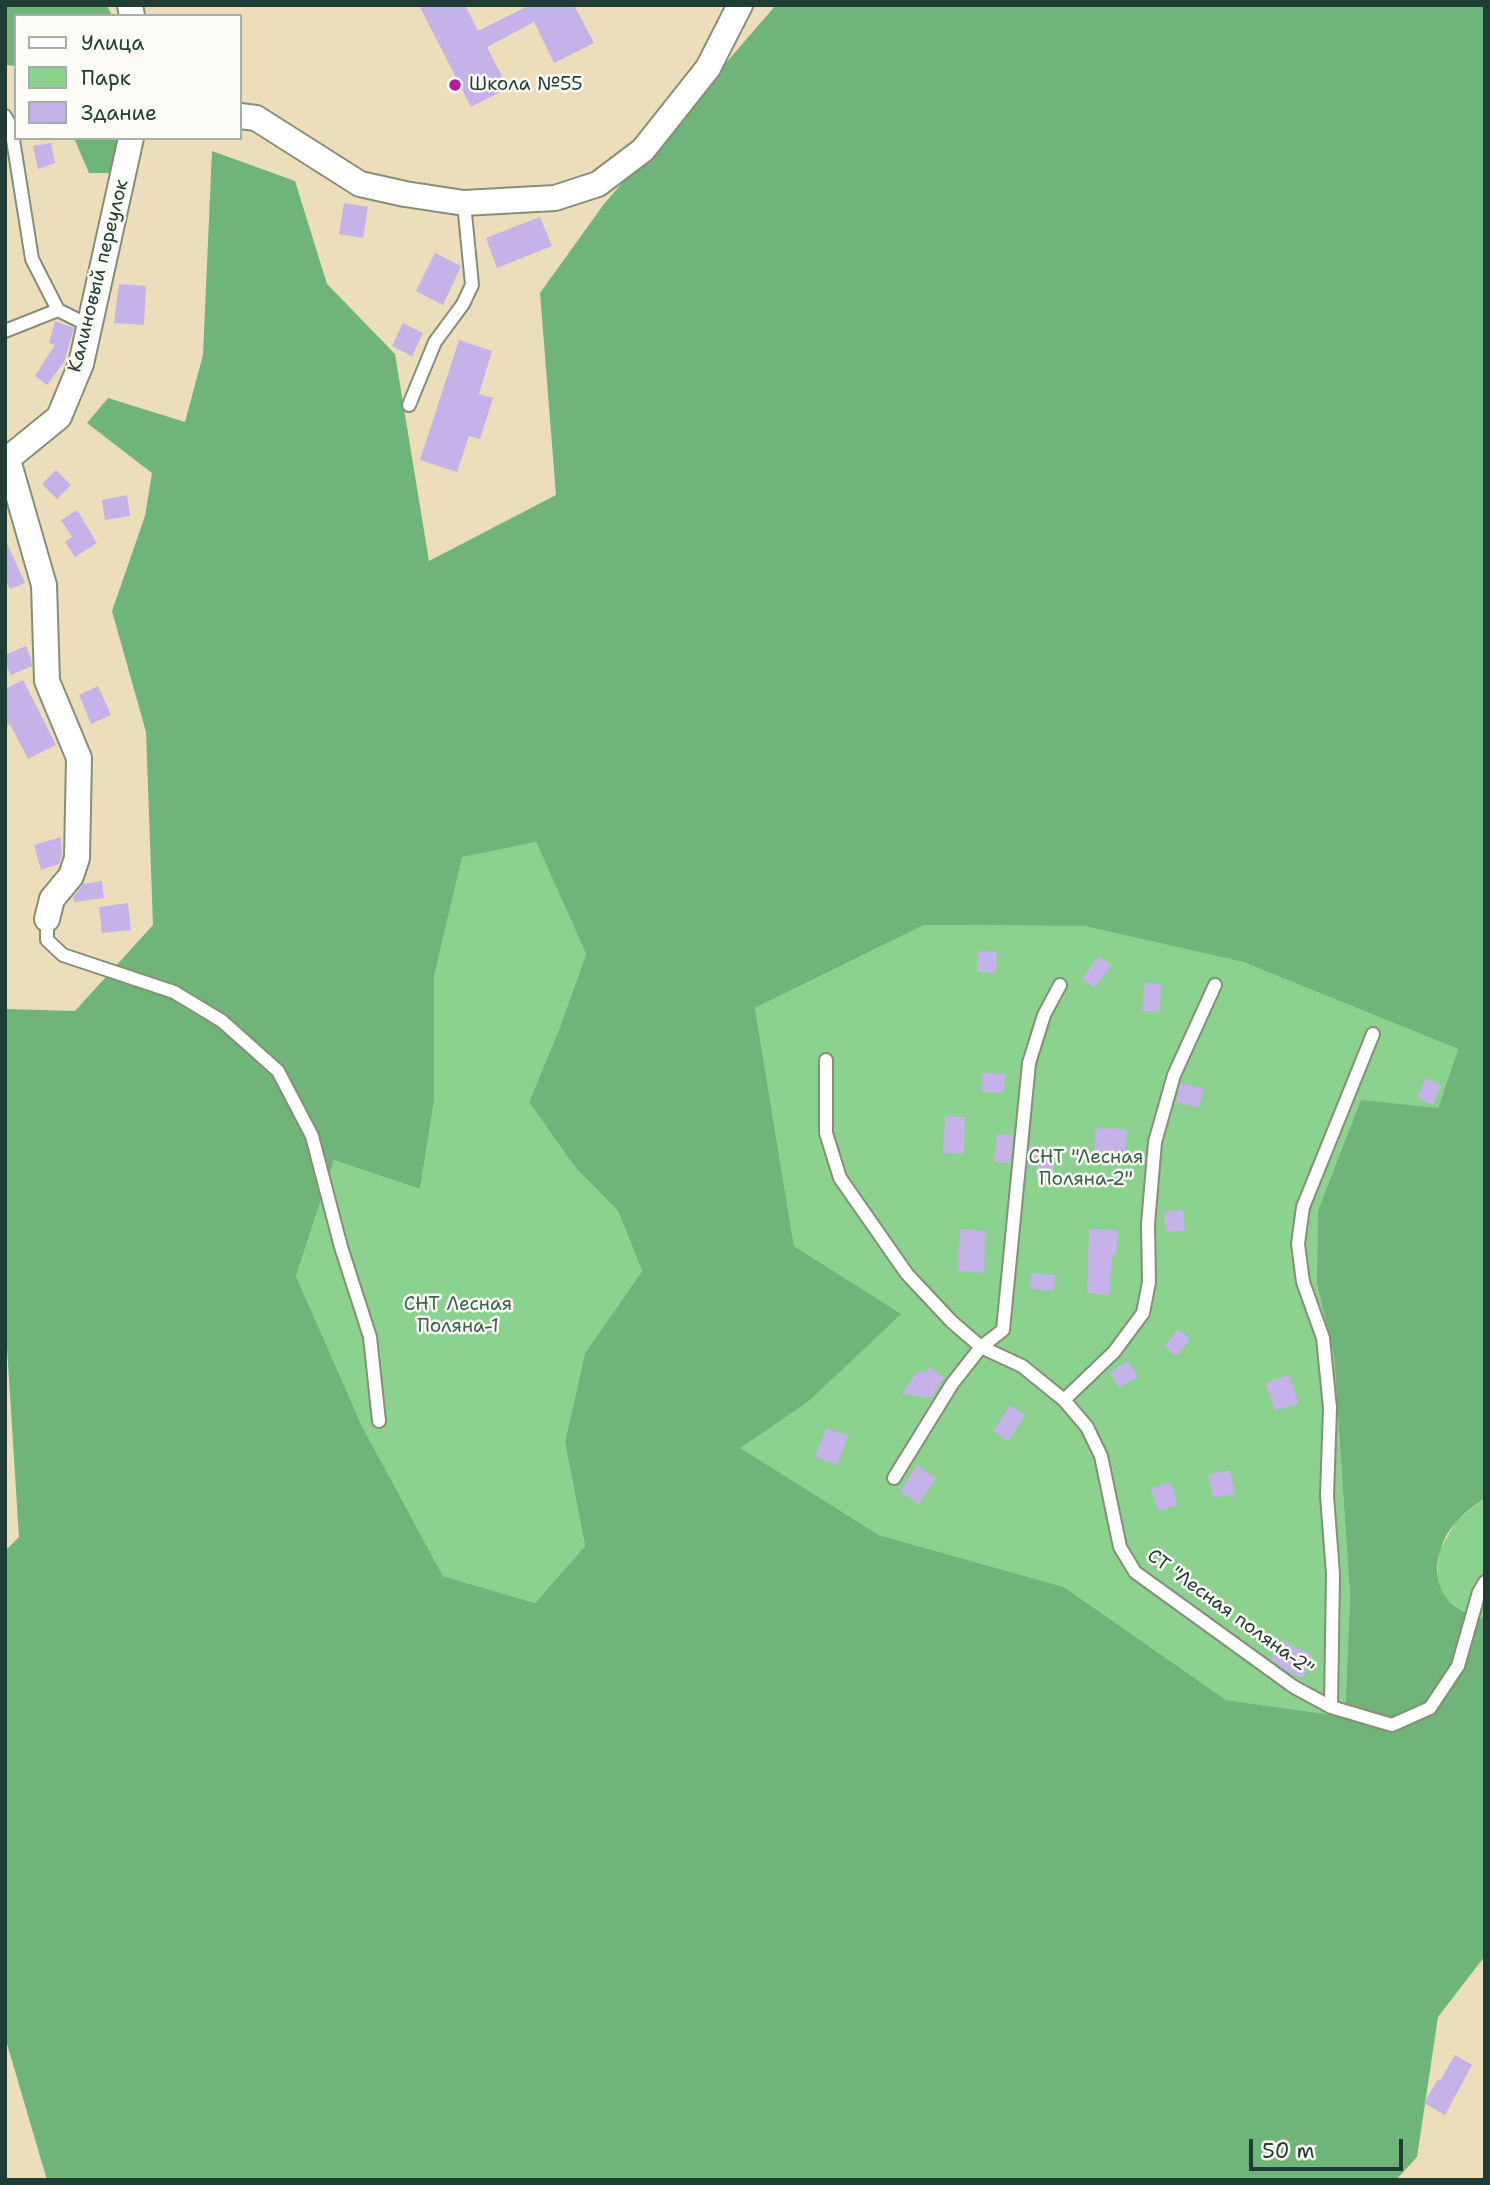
<!DOCTYPE html>
<meta charset="utf-8">
<style>
body{margin:0}
#map{position:relative;width:1490px;height:2185px;overflow:hidden;background:#ecdebb;font-family:"Shantell Sans",sans-serif}
canvas{display:block}
.frame{position:absolute;inset:0;border:7px solid #1f3d34;pointer-events:none}
.legend{position:absolute;left:14px;top:14px;width:228px;height:126px;box-sizing:border-box;background:#fdfcf7;border:2px solid #a4b0a9;margin:0;padding:9px 12px;list-style:none;font-size:21px;color:#1f3d34}
.legend li{display:flex;align-items:center;gap:14px;height:35px}
.legend b{width:35px;border:2px solid #a4b0a9}
.scale{position:absolute;left:1249px;top:2139px;width:154px;height:32px;box-sizing:border-box;border:4px solid #1f3d34;border-top:0;padding-left:9px;font-size:21px;line-height:24px;white-space:nowrap;color:#1f3d34;-webkit-text-stroke:5px #fdfcf7;paint-order:stroke}
</style>
<div id="map">
<canvas width="1490" height="2185"></canvas>
<div class="frame"></div>
<ul class="legend">
<li><b style="height:9px;background:#fff"></b>Улица</li>
<li><b style="height:19px;background:#8ad28d"></b>Парк</li>
<li><b style="height:19px;background:#c5b2e9"></b>Здание</li>
</ul>
<div class="scale">50 m</div>
</div>
<script>
const context = document.querySelector('canvas').getContext('2d');
context.lineJoin = 'round';
function paint(path, color) {
  context.fillStyle = color;
  context.fill(path, 'evenodd');
}
function stroke(path, color, width, dash) {
  context.strokeStyle = color;
  context.lineWidth = width;
  context.lineCap = dash ? 'butt' : 'round';
  context.setLineDash(dash || []);
  context.stroke(path);
}
function label(font, color, halo, rows, align = 'center') {
  context.font = font + ' "Shantell Sans",sans-serif';
  context.lineWidth = 5;
  context.setLineDash([]);
  context.textBaseline = 'middle';
  context.strokeStyle = halo;
  context.fillStyle = color;
  for (const [text, x, y, turn = 0] of rows) {
    context.save();
    context.translate(x, y);
    context.rotate((+turn || 0) * Math.PI / 180);
    context.textAlign = isNaN(turn) ? turn : align;
    if (halo) context.strokeText(text, 0, 0);
    context.fillText(text, 0, 0);
    context.restore();
  }
}
const green = new Path2D(`
 M536,842L586,954L560,1027L529,1102L574,1166L618,1211L642,1271L585,1353L565,1442L585,1546L535,1603L443,1576L362,1426L296,1276L334,1160L420,1189L434,1101V977L462,856Z
 M924,925L1084,926L1243,962L1458,1049L1438,1108L1317,1285L1334,1356L1350,1596L1345,1718L1226,1700L1064,1587L879,1535L739,1448L808,1402L900,1314L794,1246L755,1008Z
 M1485,1498V1618L1472,1617L1446,1599L1437,1584L1439,1551L1457,1520Z`);
const forest = new Path2D(`
 M5,5H107L112,16H16V66L5,65Z
 M776,5H1485V1498C1476,1505 1466,1511 1459,1519C1436,1541 1426,1586 1455,1606C1466,1613 1472,1617 1485,1618V1956L1438,2017L1417,2157L1396,2180H47L5,2037V1551L19,1537L5,1316V1009L75,1011L153,925L146,732L112,611L145,516L152,473L87,423L108,398L185,422L203,355L212,151L295,181L327,284L395,354L429,561L556,495L540,293L604,204ZM536,842L586,954L560,1027L529,1102L574,1166L618,1211L642,1271L585,1353L565,1442L585,1546L535,1603L443,1576L362,1426L296,1276L334,1160L420,1189L434,1101V977L462,857ZM924,925L1084,926L1243,962L1458,1049L1438,1108L1361,1100L1318,1211L1317,1285L1334,1356L1350,1596L1345,1717L1226,1700L1064,1587L879,1535L740,1448L808,1402L901,1314L794,1246L755,1008Z
 M74,138H120L121,173H89Z`);
const building = new Path2D(`
 M419,5H465L478,31L526,7L525,5H574L594,43L554,63L534,22L487,47L508,88L471,107Z
 M51,143L55,163L38,169L33,146Z
 M344,203L368,207L363,238L339,234Z
 M540,217L552,246L497,268L486,238Z
 M435,253L461,266L443,305L416,291Z
 M119,284L146,286L144,325L114,323Z
 M55,321L74,328L64,362L47,385L35,376L55,345L49,343Z
 M403,323L423,333L412,356L392,346Z
 M459,340L492,351L479,394L493,398L480,439L469,436L457,472L420,460Z
 M56,470L71,485L57,499L42,484Z
 M127,495L130,516L105,520L102,500Z
 M77,510L97,543L75,557L65,542L72,537L61,520Z
 M5,539L25,583L10,589L5,579Z
 M26,646L31,658L32,666L11,675L5,663V655Z
 M23,680L56,745L28,759L10,724L5,727V689Z
 M98,686L111,715L91,724L79,695Z
 M61,837L62,855L59,864L41,870L34,845Z
 M102,881L104,898L74,902L73,897L83,884Z
 M128,903L131,930L102,933L99,907Z
 M978,951L997,952L996,973L977,972Z
 M1099,956L1112,966L1094,988L1082,978Z
 M1144,982L1162,985L1159,1012L1142,1011Z
 M982,1073L1005,1074L1004,1093L981,1092Z
 M1425,1078L1441,1085L1433,1105L1417,1098Z
 M1181,1083L1204,1089L1199,1108L1176,1102Z
 M945,1116L965,1117L964,1154L943,1153Z
 M1095,1128L1127,1129L1124,1163L1094,1161Z
 M997,1134L1013,1135L1010,1163L994,1162Z
 M1030,1146L1055,1148L1053,1179L1036,1178L1037,1166L1028,1165Z
 M1183,1210L1185,1231L1166,1232L1164,1212Z
 M960,1229L986,1231L984,1273L957,1271Z
 M1089,1229L1118,1230L1116,1255H1112L1109,1295L1087,1293Z
 M1031,1273L1055,1275L1054,1291L1030,1289Z
 M1178,1329L1190,1339L1176,1356L1164,1346Z
 M1128,1361L1138,1377L1119,1388L1110,1372Z
 M929,1367L944,1377L931,1398L902,1394L916,1372H926Z
 M1289,1375L1299,1403L1275,1411L1265,1383Z
 M1010,1405L1025,1415L1008,1441L993,1431Z
 M826,1428L848,1436L837,1465L815,1457Z
 M917,1465L936,1478L919,1504L900,1492Z
 M1230,1470L1235,1494L1214,1498L1208,1475Z
 M1171,1482L1177,1505L1158,1511L1151,1488Z
 M1280,1640L1313,1655L1303,1678L1285,1670L1271,1659Z
 M1455,2055L1472,2065L1445,2115L1424,2103L1438,2079L1440,2081Z`);
const service = new Path2D(`
 M5,116L11,127L32,259L58,310L90,326
 M5,331L58,310
 M409,405L435,342L463,304L472,285L464,203
 M47,919V940L63,955L174,992L222,1021L278,1071L312,1136L341,1247L370,1337L379,1421
 M1060,985L1044,1015L1029,1063L1003,1330L981,1347L1022,1366L1064,1400L1087,1427L1101,1456L1120,1547L1135,1572L1294,1687L1331,1707L1392,1725L1430,1708L1458,1666L1479,1592L1485,1582
 M826,1060V1133L840,1178L907,1274L952,1322L981,1347L952,1384L894,1478
 M1064,1400L1114,1352L1143,1313L1149,1282L1148,1224L1155,1142L1174,1075L1215,985
 M1331,1707L1333,1574L1327,1496L1330,1408L1323,1338L1303,1282L1298,1244L1303,1207L1373,1034`);
const minor = new Path2D(`
 M130,5L132,16
 M240,116L256,118L360,184L405,194L464,203L555,198L598,184L643,150L708,68L740,5
 M8,460L44,585L47,681L79,758L77,858L71,876L52,899L47,919
 M5,461L59,417L81,364L131,138`);
const markers = [
 [455,85,7,"#b5179e"]
];
const poiNames = [
 ["Школа №55",469,85]
];
const streetNames = [
 ["Калиновый переулок",99,276,-76],
 ["СТ \"Лесная поляна-2\"",1230,1613,36]
];
const parkNames = [
 ["СНТ \"Лесная",1086,1158],
 ["Поляна-2\"",1086,1180],
 ["СНТ Лесная",458,1305],
 ["Поляна-1",458,1327]
];
paint(green, '#8ad28d');
paint(forest, '#6fb478');
paint(building, '#c5b2e9');
stroke(service, '#868e78', 16);
stroke(minor, '#868e78', 28);
stroke(service, '#fff', 12);
stroke(minor, '#fff', 24);
for (const [x, y, r, color] of markers) {
  const dot = new Path2D();
  dot.arc(x, y, r, 0, 2 * Math.PI);
  context.fillStyle = color;
  context.fill(dot);
  stroke(dot, '#fdfcf7', 2.5);
}
label('19px', '#1f3d34', '#fdfcf7', poiNames, 'left');
label('19px', '#1f3d34', '#fdfcf7', streetNames);
label('19px', '#3a624a', '#fdfcf7', parkNames);
</script>
